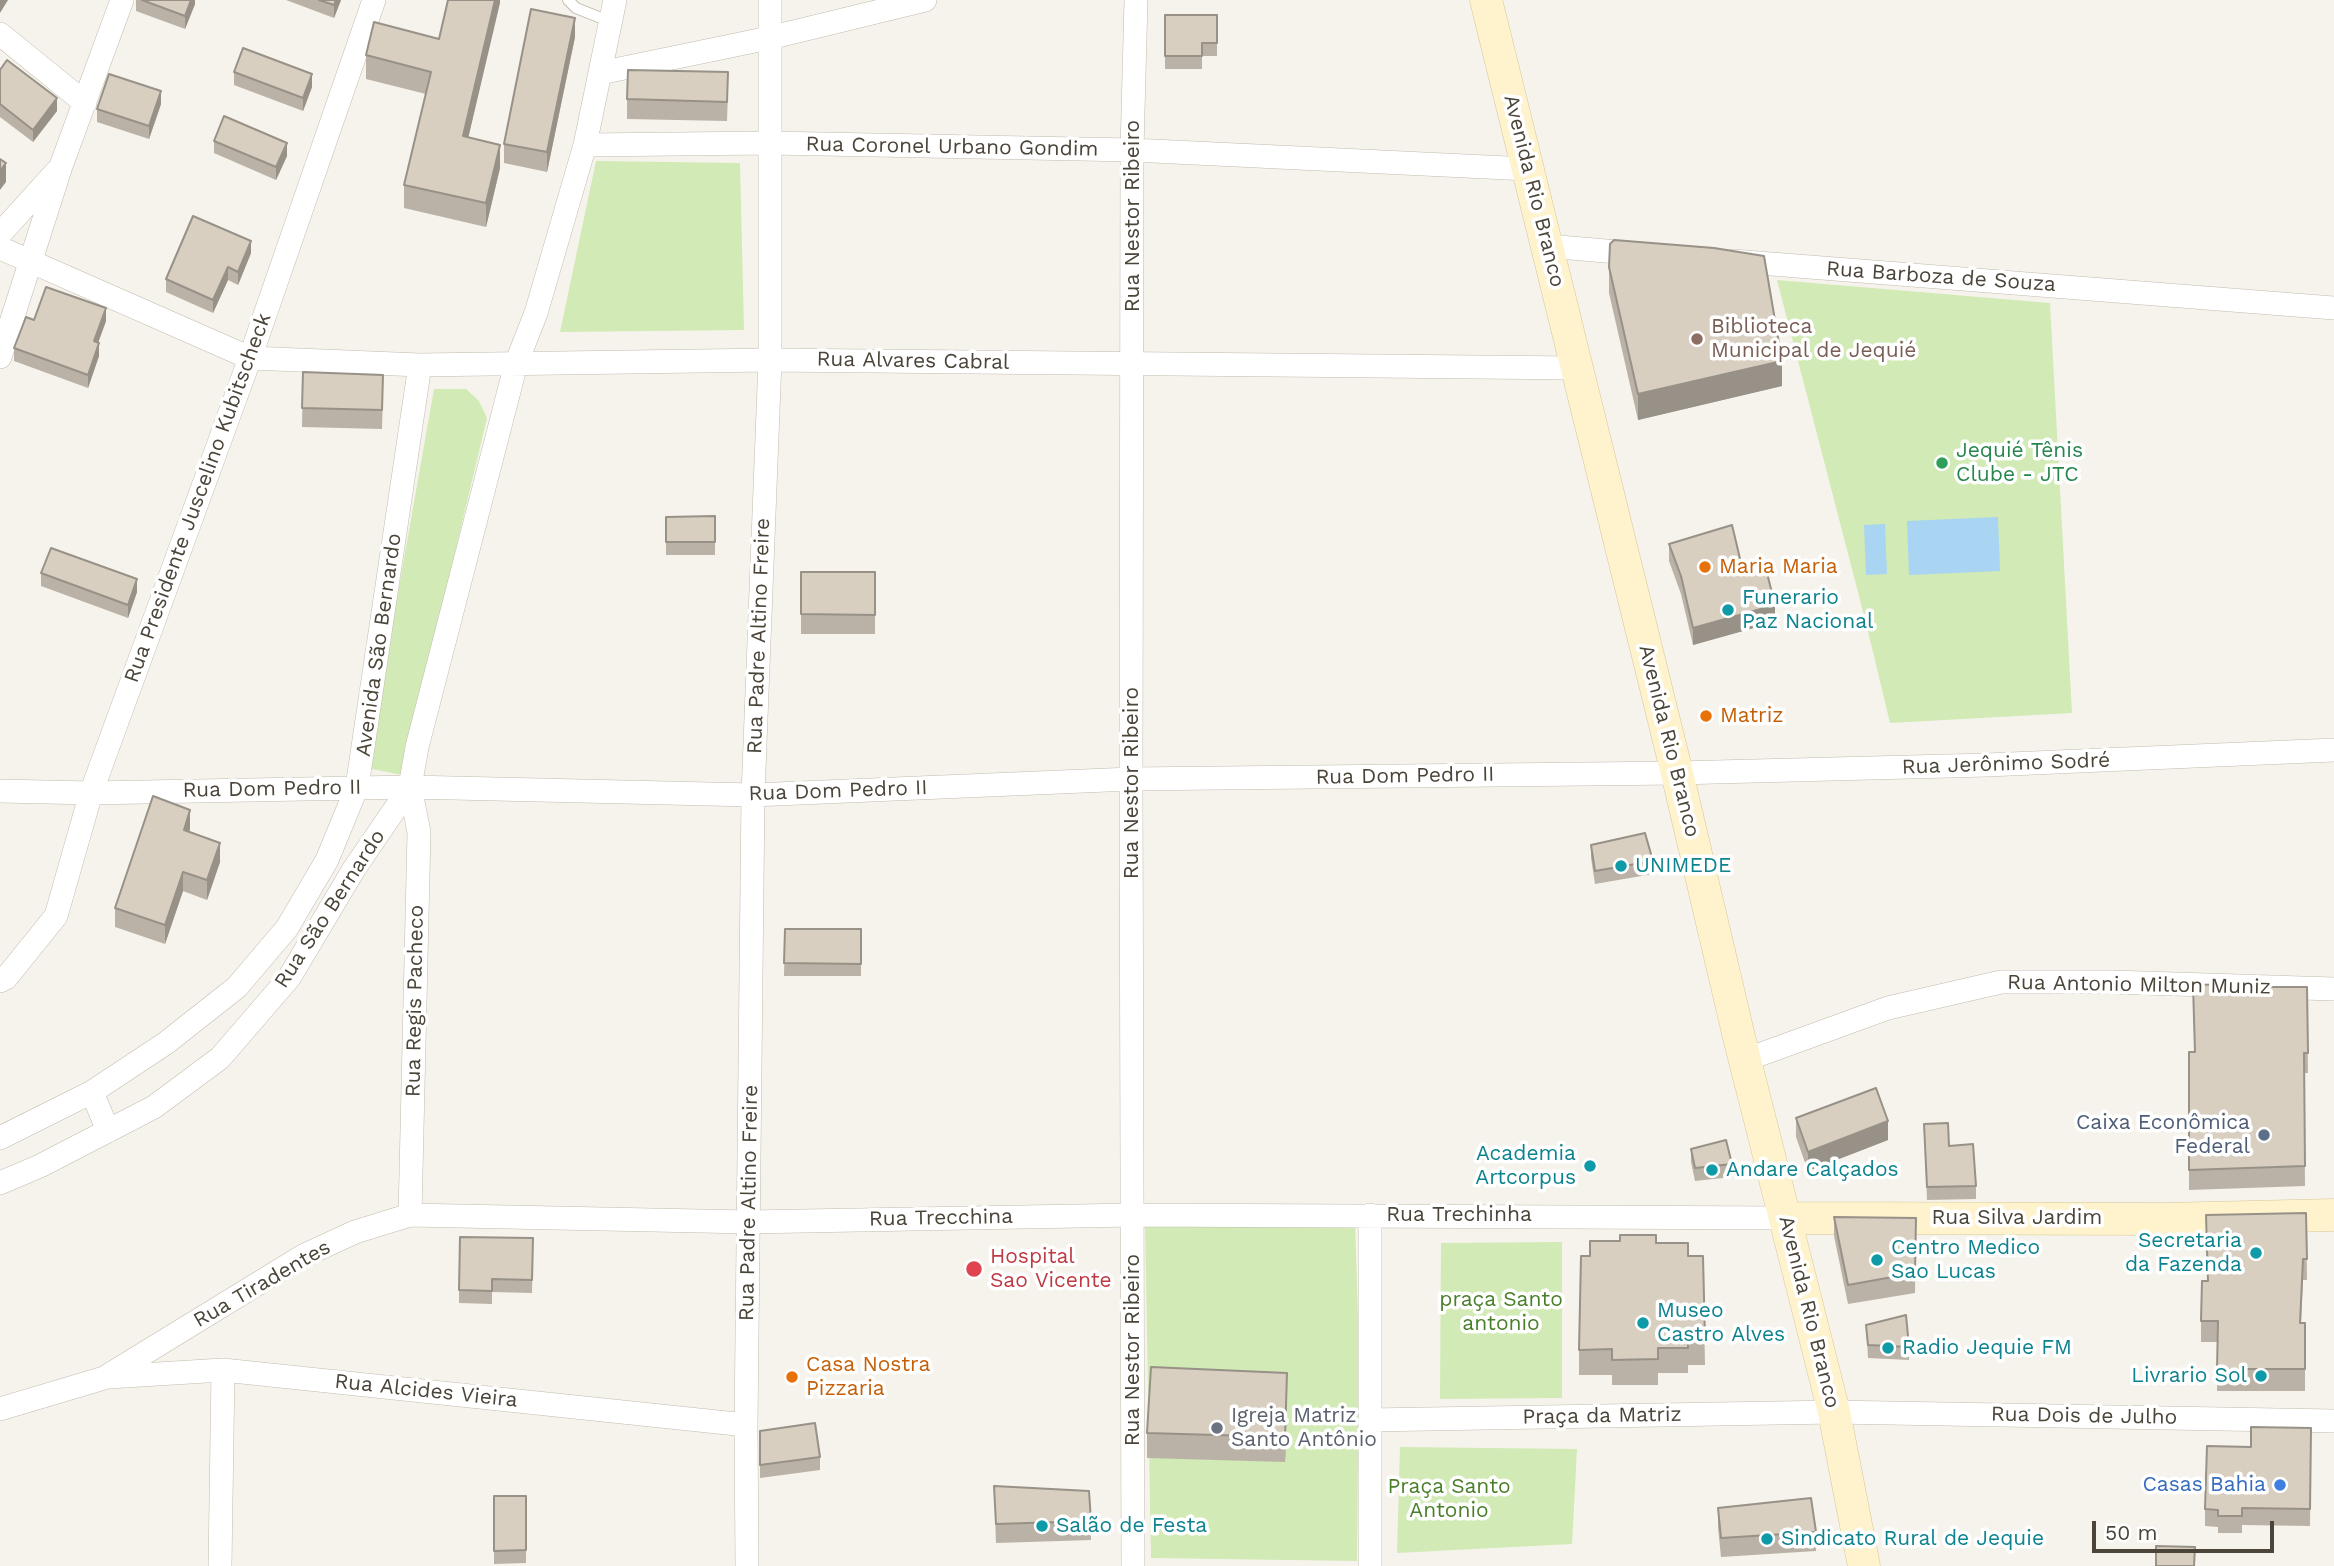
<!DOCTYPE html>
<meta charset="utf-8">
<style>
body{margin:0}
#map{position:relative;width:2334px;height:1566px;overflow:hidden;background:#f6f3ec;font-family:"Work Sans",sans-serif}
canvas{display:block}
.scale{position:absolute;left:2092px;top:1521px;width:182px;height:32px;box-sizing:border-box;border:4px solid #4b4439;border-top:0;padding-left:9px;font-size:21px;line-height:24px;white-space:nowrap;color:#4b4439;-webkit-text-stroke:5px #fff;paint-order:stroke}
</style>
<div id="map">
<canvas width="2334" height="1566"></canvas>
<div class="scale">50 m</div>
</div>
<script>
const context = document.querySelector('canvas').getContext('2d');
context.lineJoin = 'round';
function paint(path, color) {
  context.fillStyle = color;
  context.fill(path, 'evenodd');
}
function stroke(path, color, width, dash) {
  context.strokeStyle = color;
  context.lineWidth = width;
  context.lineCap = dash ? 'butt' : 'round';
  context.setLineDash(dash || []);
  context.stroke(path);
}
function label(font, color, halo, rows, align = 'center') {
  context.font = font + ' "Work Sans",sans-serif';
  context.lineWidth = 7;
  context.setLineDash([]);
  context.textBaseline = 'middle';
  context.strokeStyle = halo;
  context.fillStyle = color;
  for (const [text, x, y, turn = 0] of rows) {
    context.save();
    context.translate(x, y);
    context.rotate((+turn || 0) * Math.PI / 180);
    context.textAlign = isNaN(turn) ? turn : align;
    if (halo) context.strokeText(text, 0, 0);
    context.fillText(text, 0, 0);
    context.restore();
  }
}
const green = new Path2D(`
 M596,161L740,163L744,330L560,332Z
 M1777,280L2050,303L2072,713L1890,723L1866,623Z
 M434,389H466L479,401L487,418L402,775L367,768Z
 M1355,1219L1359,1354L1357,1561L1151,1558L1145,1221Z
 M1562,1242V1398L1440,1399L1441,1243Z
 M1400,1447L1577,1449L1572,1544L1397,1553Z`);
const water = new Path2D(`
 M1998,517L2000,571L1909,575L1907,521Z
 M1885,524L1887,574L1866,575L1864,525Z`);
const service = new Path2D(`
 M568,0L576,8L611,22`);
const minor = new Path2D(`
 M0,34L85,103
 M600,73L769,38L925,0
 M585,145L770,143L1132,150L1528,169
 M0,234L57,171
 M1548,246L1640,254
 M0,248L250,358L420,365L770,360L1577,368
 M1733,261L2334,308
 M0,357L61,166L122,0
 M0,791L91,793L410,787L753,795L1131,779L1677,773L1987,765L2334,750
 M0,981L6,978L56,916L91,793L250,358L374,0
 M1745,1060L1888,1008L2001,982H2112L2334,989
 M92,1092L108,1131
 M0,1138L92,1092L166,1043L237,987L287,928L327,860L357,787L420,365
 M0,1183L40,1166L154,1107L220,1058L289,978L354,869L410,787
 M410,1215L419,832L410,787L417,747L516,364L536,313L585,145L615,0
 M1370,1215V1566
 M108,1377L223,1370L746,1425
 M0,1409L104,1378L303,1256L355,1232L410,1215L749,1222L1133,1215L1785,1218
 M1370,1420L1834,1412L2334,1421
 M220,1566L223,1370
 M747,1566L746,1425L753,795L770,360V0
 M1133,1566L1131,779L1132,150L1136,0`);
const secondary = new Path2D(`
 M1486,0L1677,773L1739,1037L1834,1412L1864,1566
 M1785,1218L2165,1219L2334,1215`);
const wall = new Path2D(`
 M136,0H195V4L185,29L136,11Z
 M286,0H341L334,18Z
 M500,0L468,138L500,168L486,227L404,208V185L426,94L366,79V55L439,39Z
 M1165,15H1217V56H1202V69H1165Z
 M575,37L547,172L504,163V144Z
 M0,70L57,111L33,142L0,117Z
 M234,72L312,87L303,111L234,85Z
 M728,91L727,121L627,119V99Z
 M161,104L149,139L97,122V109Z
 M214,141L287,156L276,180L214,153Z
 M251,253L238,285L228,280L213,313L166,292V279Z
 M1609,267L1782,386L1638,420L1609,293Z
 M34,320L106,321L98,343L99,356L88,388L14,361V348Z
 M303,372L383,394L382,429L302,427Z
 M715,516V555H666V517Z
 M1669,544L1742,567L1775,622L1693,645L1681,594L1669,561Z
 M801,572H875V634H801Z
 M41,573L137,592L128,618L41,586Z
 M190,829L189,832L220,862L207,900L183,891L165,944L115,927V908Z
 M1591,845L1653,861V874L1595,884L1591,858Z
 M785,929H861V976H784Z
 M2236,987H2307L2308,1073H2304L2305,1186L2189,1190V1052H2194Z
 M1796,1118L1888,1140L1808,1171L1796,1137Z
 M1924,1124L1949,1146L1976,1186V1199L1927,1200Z
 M1691,1149L1732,1164V1177L1695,1181L1691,1162Z
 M2306,1213L2307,1280H2303L2301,1323H2305V1391H2217L2218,1342H2201V1321L2207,1281L2206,1215Z
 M1834,1217L1916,1218L1915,1293L1848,1304L1834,1236Z
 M533,1238L532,1293L492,1292V1304L459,1303V1290Z
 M1620,1241L1656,1243L1688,1256H1703L1705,1365H1688V1373H1658V1385H1612V1375H1579V1350L1590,1256Z
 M1866,1325L1909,1347V1360L1868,1358Z
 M1287,1398L1285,1462L1147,1458V1433Z
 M2311,1428L2310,1526L2242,1525V1533H2218V1527L2205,1526V1509L2251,1447Z
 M760,1431L820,1457V1470L760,1478Z
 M994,1486L1091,1521V1540L996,1543Z
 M494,1496H526V1563L494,1564Z
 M1718,1508L1816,1532V1551L1721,1557L1718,1527Z`);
const shadedWall = new Path2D(`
 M0,0H8L0,13Z
 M191,0H195V4L185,29V16Z
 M336,0H341L334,18V5Z
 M495,0H500V3L463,160V136Z
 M575,18V37L547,172V152Z
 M312,74V87L303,111V98Z
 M161,91V104L149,139V126Z
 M57,98V111L33,142V130Z
 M287,143V156L276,180V167Z
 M500,145V168L486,227V203Z
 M6,163V182L0,190V171Z
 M251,241V253L238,285V272Z
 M228,267V280L213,313V300Z
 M106,308V321L94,354V341Z
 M99,343V356L88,388V375Z
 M1782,361V386L1638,420V394Z
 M137,579V592L128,618V605Z
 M1775,605V622L1693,645V628Z
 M190,810V829L184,849V830Z
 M220,843V862L207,900V880Z
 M183,872V891L165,944V925Z
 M1888,1121V1140L1808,1171V1152Z
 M1287,1373V1398L1285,1462V1437Z`);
const building = new Path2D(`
 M142,0H191L185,16Z
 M319,0H336L334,5Z
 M448,0H495L463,136L500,145L486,203L404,185L431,72L366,55L374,22L439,39Z
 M531,9L575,18L547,152L504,144Z
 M1165,15H1217V43H1202V56H1165Z
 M243,48L312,74L303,98L234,72Z
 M7,60L57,98L33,130L0,104V70Z
 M628,70L728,72L727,102L627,99Z
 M109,74L161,91L149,126L97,109Z
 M224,116L287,143L276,167L214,141Z
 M0,159L6,163L0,171Z
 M193,216L251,241L238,272L228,267L213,300L166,279Z
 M1614,240L1714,248L1764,256L1782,361L1638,394L1609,267L1610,244Z
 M46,287L106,308L94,341L99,343L88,375L14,348L26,317L34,320Z
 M303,372L383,375L382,410L302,408Z
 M715,516V542H666V517Z
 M1732,525L1742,567L1764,561L1775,605L1693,628L1681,576L1669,544Z
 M51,548L137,579L128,605L41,573Z
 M801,572H875V615L801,614Z
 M153,796L190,810L184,830L220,843L207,880L183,872L165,925L115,908Z
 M1645,833L1653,861L1595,871L1591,845Z
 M785,929H861V964L784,963Z
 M2236,984V987H2307L2308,1053H2304L2305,1166L2189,1170V1052H2195L2193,985Z
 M1876,1088L1888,1121L1808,1152L1796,1118Z
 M1948,1123L1949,1146L1973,1144L1976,1186L1927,1187L1924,1124Z
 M1726,1140L1732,1164L1695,1168L1691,1149Z
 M2306,1213L2307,1259H2303L2300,1323H2305V1369H2217L2218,1321H2201L2202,1281H2208L2206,1215Z
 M1834,1217L1916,1218L1915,1273L1848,1285Z
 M1620,1235H1656V1243H1688V1256H1703L1705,1340H1688V1348H1658V1359L1612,1360V1349L1579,1350L1581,1256H1590V1241H1620Z
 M460,1237L533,1238L532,1280L492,1279V1291L459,1290Z
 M1906,1315L1909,1347L1868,1345L1866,1325Z
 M1151,1367L1287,1373L1285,1437L1147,1433Z
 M815,1423L820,1457L760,1465V1431Z
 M2251,1427L2311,1428L2310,1509L2242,1508V1516H2218V1510L2205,1509L2207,1446L2251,1447Z
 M994,1486L1089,1491L1091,1521L996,1524Z
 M494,1496H526V1550L494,1551Z
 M1811,1498L1816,1532L1721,1538L1718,1508Z
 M2156,1546L2195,1547L2194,1566H2156Z`);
const markers = [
 [1697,339,7,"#8d6e63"],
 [1942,463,7,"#2e9e5b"],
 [1705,567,7,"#e8710a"],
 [1728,610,7,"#0f9aa8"],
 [1706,716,7,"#e8710a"],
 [1621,866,7,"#0f9aa8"],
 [2264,1135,7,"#5c6f8a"],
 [1590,1166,7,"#0f9aa8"],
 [1712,1170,7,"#0f9aa8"],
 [2256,1253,7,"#0f9aa8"],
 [1877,1260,7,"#0f9aa8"],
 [974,1269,9,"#e0444e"],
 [1643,1323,7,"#0f9aa8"],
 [1888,1348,7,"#0f9aa8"],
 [2261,1376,7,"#0f9aa8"],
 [792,1377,7,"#e8710a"],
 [1217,1428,7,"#6b7280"],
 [2280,1485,7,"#3f7fe0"],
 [1042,1526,7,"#0f9aa8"],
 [1767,1539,7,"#0f9aa8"]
];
const streetNames = [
 ["Rua Coronel Urbano Gondim",952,147,1],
 ["Avenida Rio Branco",1534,191,76],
 ["Rua Nestor Ribeiro",1133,216,-90],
 ["Rua Barboza de Souza",1941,277,4],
 ["Rua Alvares Cabral",913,361,1],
 ["Rua Presidente Juscelino Kubitscheck",198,498,-70],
 ["Rua Padre Altino Freire",759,636,-88],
 ["Avenida São Bernardo",379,645,-82],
 ["Avenida Rio Branco",1669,741,76],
 ["Rua Jerônimo Sodré",2006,764,-2],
 ["Rua Dom Pedro II",1405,776,-1],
 ["Rua Nestor Ribeiro",1132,783,-90],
 ["Rua Dom Pedro II",272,789,-1],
 ["Rua Dom Pedro II",838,791,-2],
 ["Rua São Bernardo",330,909,-57],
 ["Rua Antonio Milton Muniz",2139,985,1],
 ["Rua Regis Pacheco",415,1001,-89],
 ["Rua Padre Altino Freire",749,1203,-89],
 ["Rua Trechinha",1459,1215],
 ["Rua Trecchina",941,1218,-1],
 ["Rua Silva Jardim",2017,1218],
 ["Rua Tiradentes",262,1284,-30],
 ["Avenida Rio Branco",1809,1312,76],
 ["Rua Nestor Ribeiro",1133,1350,-90],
 ["Rua Alcides Vieira",426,1391,6],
 ["Praça da Matriz",1602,1416,-1],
 ["Rua Dois de Julho",2084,1416,1]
];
const educationNames = [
 ["Biblioteca",1711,327],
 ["Municipal de Jequié",1711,351]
];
const leisureNames = [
 ["Jequié Tênis",1956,451],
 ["Clube - JTC",1956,475]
];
const foodNames = [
 ["Maria Maria",1719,567],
 ["Matriz",1720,716],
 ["Casa Nostra",806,1365],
 ["Pizzaria",806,1389]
];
const cultureNames = [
 ["Funerario",1742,598],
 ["Paz Nacional",1742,622],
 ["UNIMEDE",1635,866],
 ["Academia",1576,1154,"right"],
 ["Artcorpus",1576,1178,"right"],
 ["Andare Calçados",1726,1170],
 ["Secretaria",2242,1241,"right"],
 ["da Fazenda",2242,1265,"right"],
 ["Centro Medico",1891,1248],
 ["Sao Lucas",1891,1272],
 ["Museo",1657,1311],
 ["Castro Alves",1657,1335],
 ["Radio Jequie FM",1902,1348],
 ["Livrario Sol",2247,1376,"right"],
 ["Salão de Festa",1056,1526],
 ["Sindicato Rural de Jequie",1781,1539]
];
const serviceNames = [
 ["Caixa Econômica",2250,1123],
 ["Federal",2250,1147]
];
const healthNames = [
 ["Hospital",990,1257],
 ["Sao Vicente",990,1281]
];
const parkNames = [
 ["praça Santo",1501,1300],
 ["antonio",1501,1324],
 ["Praça Santo",1449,1487],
 ["Antonio",1449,1511]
];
const worshipNames = [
 ["Igreja Matriz",1231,1416],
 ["Santo Antônio",1231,1440]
];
const shopNames = [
 ["Casas Bahia",2266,1485]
];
paint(green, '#d2eab5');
paint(water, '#a9d4f2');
stroke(service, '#c2bbae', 12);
stroke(minor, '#c2bbae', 24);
stroke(secondary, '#d6c79b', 33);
stroke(service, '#fff', 10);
stroke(minor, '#fff', 23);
stroke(secondary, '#fff3cd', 32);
paint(wall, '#bab2a6');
paint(shadedWall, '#979187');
paint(building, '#d8cfc1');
stroke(building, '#979187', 2);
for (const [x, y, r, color] of markers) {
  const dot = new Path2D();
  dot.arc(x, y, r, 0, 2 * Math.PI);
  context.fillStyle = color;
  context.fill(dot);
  stroke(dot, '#fff', 2.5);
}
label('21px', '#4b4439', '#fff', streetNames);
label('21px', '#785e54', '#fff', educationNames, 'left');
label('21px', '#27864d', '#fff', leisureNames, 'left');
label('21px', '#c56008', '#fff', foodNames, 'left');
label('21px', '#0d838f', '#fff', cultureNames, 'left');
label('21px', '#4e5e75', '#fff', serviceNames, 'right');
label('21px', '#be3a42', '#fff', healthNames, 'left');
label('21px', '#4a7f2a', '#fff', parkNames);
label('21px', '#5b616d', '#fff', worshipNames, 'left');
label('21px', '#366cbe', '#fff', shopNames, 'right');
</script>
